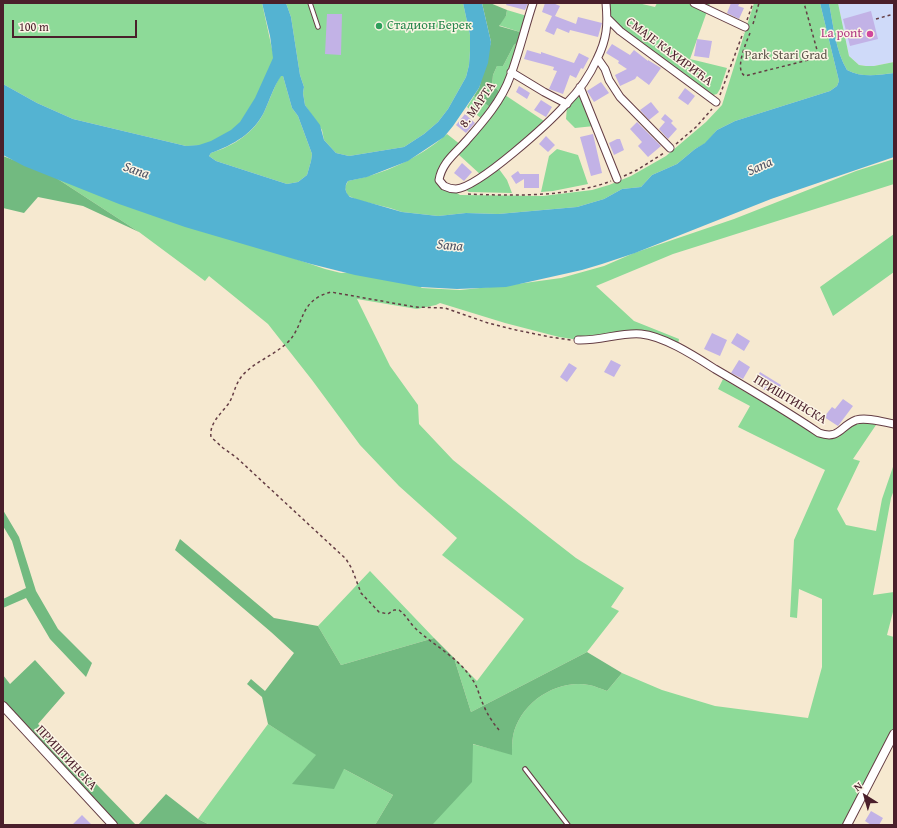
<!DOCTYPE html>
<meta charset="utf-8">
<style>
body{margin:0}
#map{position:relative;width:897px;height:828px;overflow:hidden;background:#f6e9d0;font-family:"Gentium Book Plus",serif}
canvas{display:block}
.frame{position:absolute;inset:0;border:4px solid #4a1f2b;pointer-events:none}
.north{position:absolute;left:845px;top:776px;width:40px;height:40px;-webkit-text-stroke:3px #fcf5e5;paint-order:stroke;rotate:323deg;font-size:11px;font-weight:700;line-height:16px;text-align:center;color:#4a1f2b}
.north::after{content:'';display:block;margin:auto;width:14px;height:18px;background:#4a1f2b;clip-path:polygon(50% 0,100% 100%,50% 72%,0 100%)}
.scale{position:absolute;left:12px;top:20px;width:125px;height:18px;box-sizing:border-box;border:2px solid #4a1f2b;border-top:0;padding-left:5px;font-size:12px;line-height:14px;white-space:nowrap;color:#4a1f2b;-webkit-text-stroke:3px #fcf5e5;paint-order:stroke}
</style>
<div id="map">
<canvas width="897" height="828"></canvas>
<div class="frame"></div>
<div class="north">N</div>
<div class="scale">100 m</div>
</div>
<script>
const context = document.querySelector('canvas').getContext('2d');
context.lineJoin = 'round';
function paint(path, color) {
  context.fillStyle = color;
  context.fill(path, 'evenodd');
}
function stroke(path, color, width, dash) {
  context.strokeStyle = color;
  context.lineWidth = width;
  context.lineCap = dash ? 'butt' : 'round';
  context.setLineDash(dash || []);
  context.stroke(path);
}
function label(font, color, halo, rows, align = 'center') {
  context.font = font + ' "Gentium Book Plus",serif';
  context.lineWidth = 3;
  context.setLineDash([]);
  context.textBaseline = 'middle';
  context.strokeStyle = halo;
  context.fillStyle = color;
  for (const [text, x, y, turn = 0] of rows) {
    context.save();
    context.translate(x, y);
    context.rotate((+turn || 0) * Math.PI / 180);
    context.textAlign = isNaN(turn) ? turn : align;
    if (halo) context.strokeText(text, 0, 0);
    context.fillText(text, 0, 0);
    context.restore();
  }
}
const built = new Path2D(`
 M838,3H894V62L874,66H866L859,65L849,56Z`);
const green = new Path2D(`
 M3,3H262L274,58L258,112L211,145L186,146L73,119L37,103L3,84Z
 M286,3H463L470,35V51L469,65L466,77L448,109L438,122L424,134L404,147L349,156L336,153L324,140L322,130L305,105L303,93L304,87L300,75L291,17Z
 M609,3H638L655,7L657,3H710L690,59L727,68L720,89L717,94L713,95L629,35L614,22L611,17Z
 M754,3H820L839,81L837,86L830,91L735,121L717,130L706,143L695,149L677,164L652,175L641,187L622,189L604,199L577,207L498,214L466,213L438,216L402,212L390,208L357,200L347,195L345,187L348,181C384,174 418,159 447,134L461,145C447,156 427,171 443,189L454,191L460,195L543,196L592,190L609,185L631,176L666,156L706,122L722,105Z
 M829,3H838L849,56L859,65L866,66H874L894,62V73C877,75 862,78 847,70C836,52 833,24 829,3Z
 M507,10L527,16L520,32L498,25L506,16Z
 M517,43L507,77L499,91L492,85L493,75L497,66H503L514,45Z
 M280,76H283L292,108L298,116L312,154L311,161L307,175L298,182L287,184L216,161L209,156L211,153C233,146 255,133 265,110C270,99 274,87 280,76Z
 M578,93L581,94L594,126L575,128L566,119L567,107Z
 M505,95L544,121L534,132L481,175L458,154L486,123Z
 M474,96L490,107L482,119L467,107Z
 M557,149L578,155L588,184L553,191L541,192L549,156Z
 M894,159V184L673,254L596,286L634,321L679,339L678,345L646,332L579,340L559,337L505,323L440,303L436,305L417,309L357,299L390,366L418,405L419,424L453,460L540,530L576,558L624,588L611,607L619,611L587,652L471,712L454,658L477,681L524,619L442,555L457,538L399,486L360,445L312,380L268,324L209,276L205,281L139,232L50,174L325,269L341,273L363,272L399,273L422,288L460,290L510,285L561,278L604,266L634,253L734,219L856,171Z
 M499,169L507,180L512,193L469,192L466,190V188Z
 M894,234V272L833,316L820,287Z
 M723,379L821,436L830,439L839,437C849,424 860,417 876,425L853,459L860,461L837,509L846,525L876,531L882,499L894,464V490L891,498L873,595L894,592V608L887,635L894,637V728L843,825H432L472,744L512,754C512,748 512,742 513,736C520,703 556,679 589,685C595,686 601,689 607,691L622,673L662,690L715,706L808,718L822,667V599L799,589L797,618L790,617L794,540L825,470L738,427L750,406L718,389Z
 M370,571L434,638L341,665L318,626Z
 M268,724L317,755L293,784L344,769L393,795L375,825H210L198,819Z`);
const forest = new Path2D(`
 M482,3H490L507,10L506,16L499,26L520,32L517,43L514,45L503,66H497L493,75L492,85L499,91L490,107L474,96L479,88L491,42Z
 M3,156L50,174L139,232L83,206L38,197L24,213L3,208Z
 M3,510L19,537L36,591L58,629L92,663L86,677L50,639L26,598L3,608V599L26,588L12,541L3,526Z
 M180,539L274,618L318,626L341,665L434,638L454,658L471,712L587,652L622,673L607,691C601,689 595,686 589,685C556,679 520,703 513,736C512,742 512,748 512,755L473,744L472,782L433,824L375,825L393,795L344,769L334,789L292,784L316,755L268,724L262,697L247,684L251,679L265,691L294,653L271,632L175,550Z
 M35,660L65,693L38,724L136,825H118L3,702V675L10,684Z
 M166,794L198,819L210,825H138Z`);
const water = new Path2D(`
 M262,3H286L291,17L300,75L304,87L303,93L305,105L320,125L324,140L336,153L349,156L404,147L424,134L438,122L448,109L466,77L469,65L470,51V35L463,3H482L491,42L488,63L479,88L453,126L444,137L408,161L367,177L348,181C344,186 345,193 350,197L402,212L438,216L466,213L498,214L577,207L604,199L622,189L641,187L652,175L677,164L695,149L705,143L717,130L735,121L830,91L837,86L839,81L820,3H829C833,24 836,52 847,70C862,78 878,75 894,73V157L771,199L635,253L602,264L582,270L506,287L457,289L420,287L355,275L311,264L185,227L119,204L24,166L3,155V84L37,103L73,119L186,146L199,145L211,141L231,130L240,122L255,98L273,58L270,36ZM281,76H283L292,108L298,116L312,154L311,161L307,175L298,182L287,184L216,161L209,156L211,153C233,145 255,133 265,110C270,99 274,86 281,76Z`);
const building = new Path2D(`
 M507,3H528L525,10L506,5Z
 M545,3H553L560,6L555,16L576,24L578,17L602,23L598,37L570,30L569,33L557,28L554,35L545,31L552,16L542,12Z
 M731,3H740L738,6L744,8L739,19L727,13Z
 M871,11L878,39L850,46L843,19Z
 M327,14H342L341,55L325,54Z
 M697,39L712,41L709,58L694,56Z
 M612,44L630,55L634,50L648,61V60L661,68L649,85L637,76L635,79L620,86L615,75L627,69L618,63L619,61L606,53Z
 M527,50L541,54V52L574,63L579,53L589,58L583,69L581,68L576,78L570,75L563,94L549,89L557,71L553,70L554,67L524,59Z
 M601,82L609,93L594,102L587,91Z
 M519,86L530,93L527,99L516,92Z
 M685,88L695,96L688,105L678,98Z
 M541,100L552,107L546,117L534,110Z
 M651,102L659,112L649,120L640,110Z
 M465,114L475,123L466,133L456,125Z
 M665,114L673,121L671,123L677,129L668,139L659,129L665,122L661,119Z
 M637,122L661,146L648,157L638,146L642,142L630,129Z
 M593,134L602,173L591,176L580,137Z
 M546,136L555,145L548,152L539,144Z
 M617,139H620L624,150L614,155L609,143Z
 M462,163L472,172L464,181L454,173Z
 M518,171L520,174H539V188H524V179L516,184L511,176Z
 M712,333L727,340L720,356L704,349Z
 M737,333L750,341L744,351L731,343Z
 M611,360L621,365L614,377L604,372Z
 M739,360L750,367L743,379L731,373Z
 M569,363L577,368L567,382L560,377Z
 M760,372L781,385L775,396L754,384Z
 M843,399L853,406L838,426L824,417L832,407L835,409Z
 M871,811L883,818L879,825H871L865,821Z
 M82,815L92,825H72Z`);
const path = new Path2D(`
 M876,19L894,14
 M747,20L753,3
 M753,24L759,3
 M750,33C746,43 734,70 745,76L808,60L816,54L817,50L804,3
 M720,95L743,33
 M676,144L696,127L712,109
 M624,176L637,170L664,153
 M468,194C512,196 570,197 611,181
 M499,730C493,723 487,714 483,704C479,696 478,687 472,679C458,657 434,646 415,628C409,622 406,615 399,610H394L388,614L379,612L361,593L352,569L346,559L237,458L223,448L211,437C209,423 221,414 229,403C234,395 235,384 242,376C254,362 273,356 287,343C306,325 297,301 331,292L415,307L445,308L488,323L516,330L550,337L571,340`);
const service = new Path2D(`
 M310,3L318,27
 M525,769L568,825`);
const minor = new Path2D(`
 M533,3C525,27 519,53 510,77C502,100 483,122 467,140C456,153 442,162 439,180L444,186C448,188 452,189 456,189C479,187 549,123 566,104C578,92 590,75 597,59C607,39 608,25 606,3
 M694,3L745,27
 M608,19L620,31L716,102
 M598,59L605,69L609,80L620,97L670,148
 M511,72L544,92L567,104
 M580,87L617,179
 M578,340C599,341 622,332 641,334C664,336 696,357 715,369C751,390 785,410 819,433C840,440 840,426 856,420C867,417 883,422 894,424`);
const tertiary = new Path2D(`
 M3,706L113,825
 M847,825L894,734`);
const markers = [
 [379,26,4,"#2e9e5b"],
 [870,34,4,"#d1479c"]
];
const leisureNames = [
 ["Стадион Берек",387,26]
];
const hotelNames = [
 ["La pont",862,34]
];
const streetNames = [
 ["СМAЈЕ КАХИРИЋА",669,52,37],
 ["8. МАРТА",478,105,-55],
 ["ПРИШТИНСКА",790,400,31],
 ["ПРИШТИНСКА",66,758,47]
];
const parkNames = [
 ["Park Stari Grad",786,56]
];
const waterNames = [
 ["Sana",760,167,-24],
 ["Sana",136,171,19],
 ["Sana",450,246,5]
];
paint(built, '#cfdaf9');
paint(green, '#8dda98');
paint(forest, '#72ba80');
paint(water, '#54b3d2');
paint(building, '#c2b2e6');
stroke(service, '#643d44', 5.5);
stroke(minor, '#643d44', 9);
stroke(tertiary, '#643d44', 10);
stroke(path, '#643d44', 1.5, [3, 3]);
stroke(service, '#fff', 3.5);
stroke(minor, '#fff', 7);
stroke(tertiary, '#fff', 8);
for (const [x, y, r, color] of markers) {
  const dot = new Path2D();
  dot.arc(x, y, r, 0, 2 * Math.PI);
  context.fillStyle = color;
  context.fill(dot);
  stroke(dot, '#fcf5e5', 1.5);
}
label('13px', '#27864d', '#fcf5e5', leisureNames, 'left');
label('13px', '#b23c85', '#fcf5e5', hotelNames, 'right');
label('13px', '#4a1f2b', '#fcf5e5', streetNames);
label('13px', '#5e574c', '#fcf5e5', parkNames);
label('italic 14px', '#4e5365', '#fcf5e5', waterNames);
</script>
